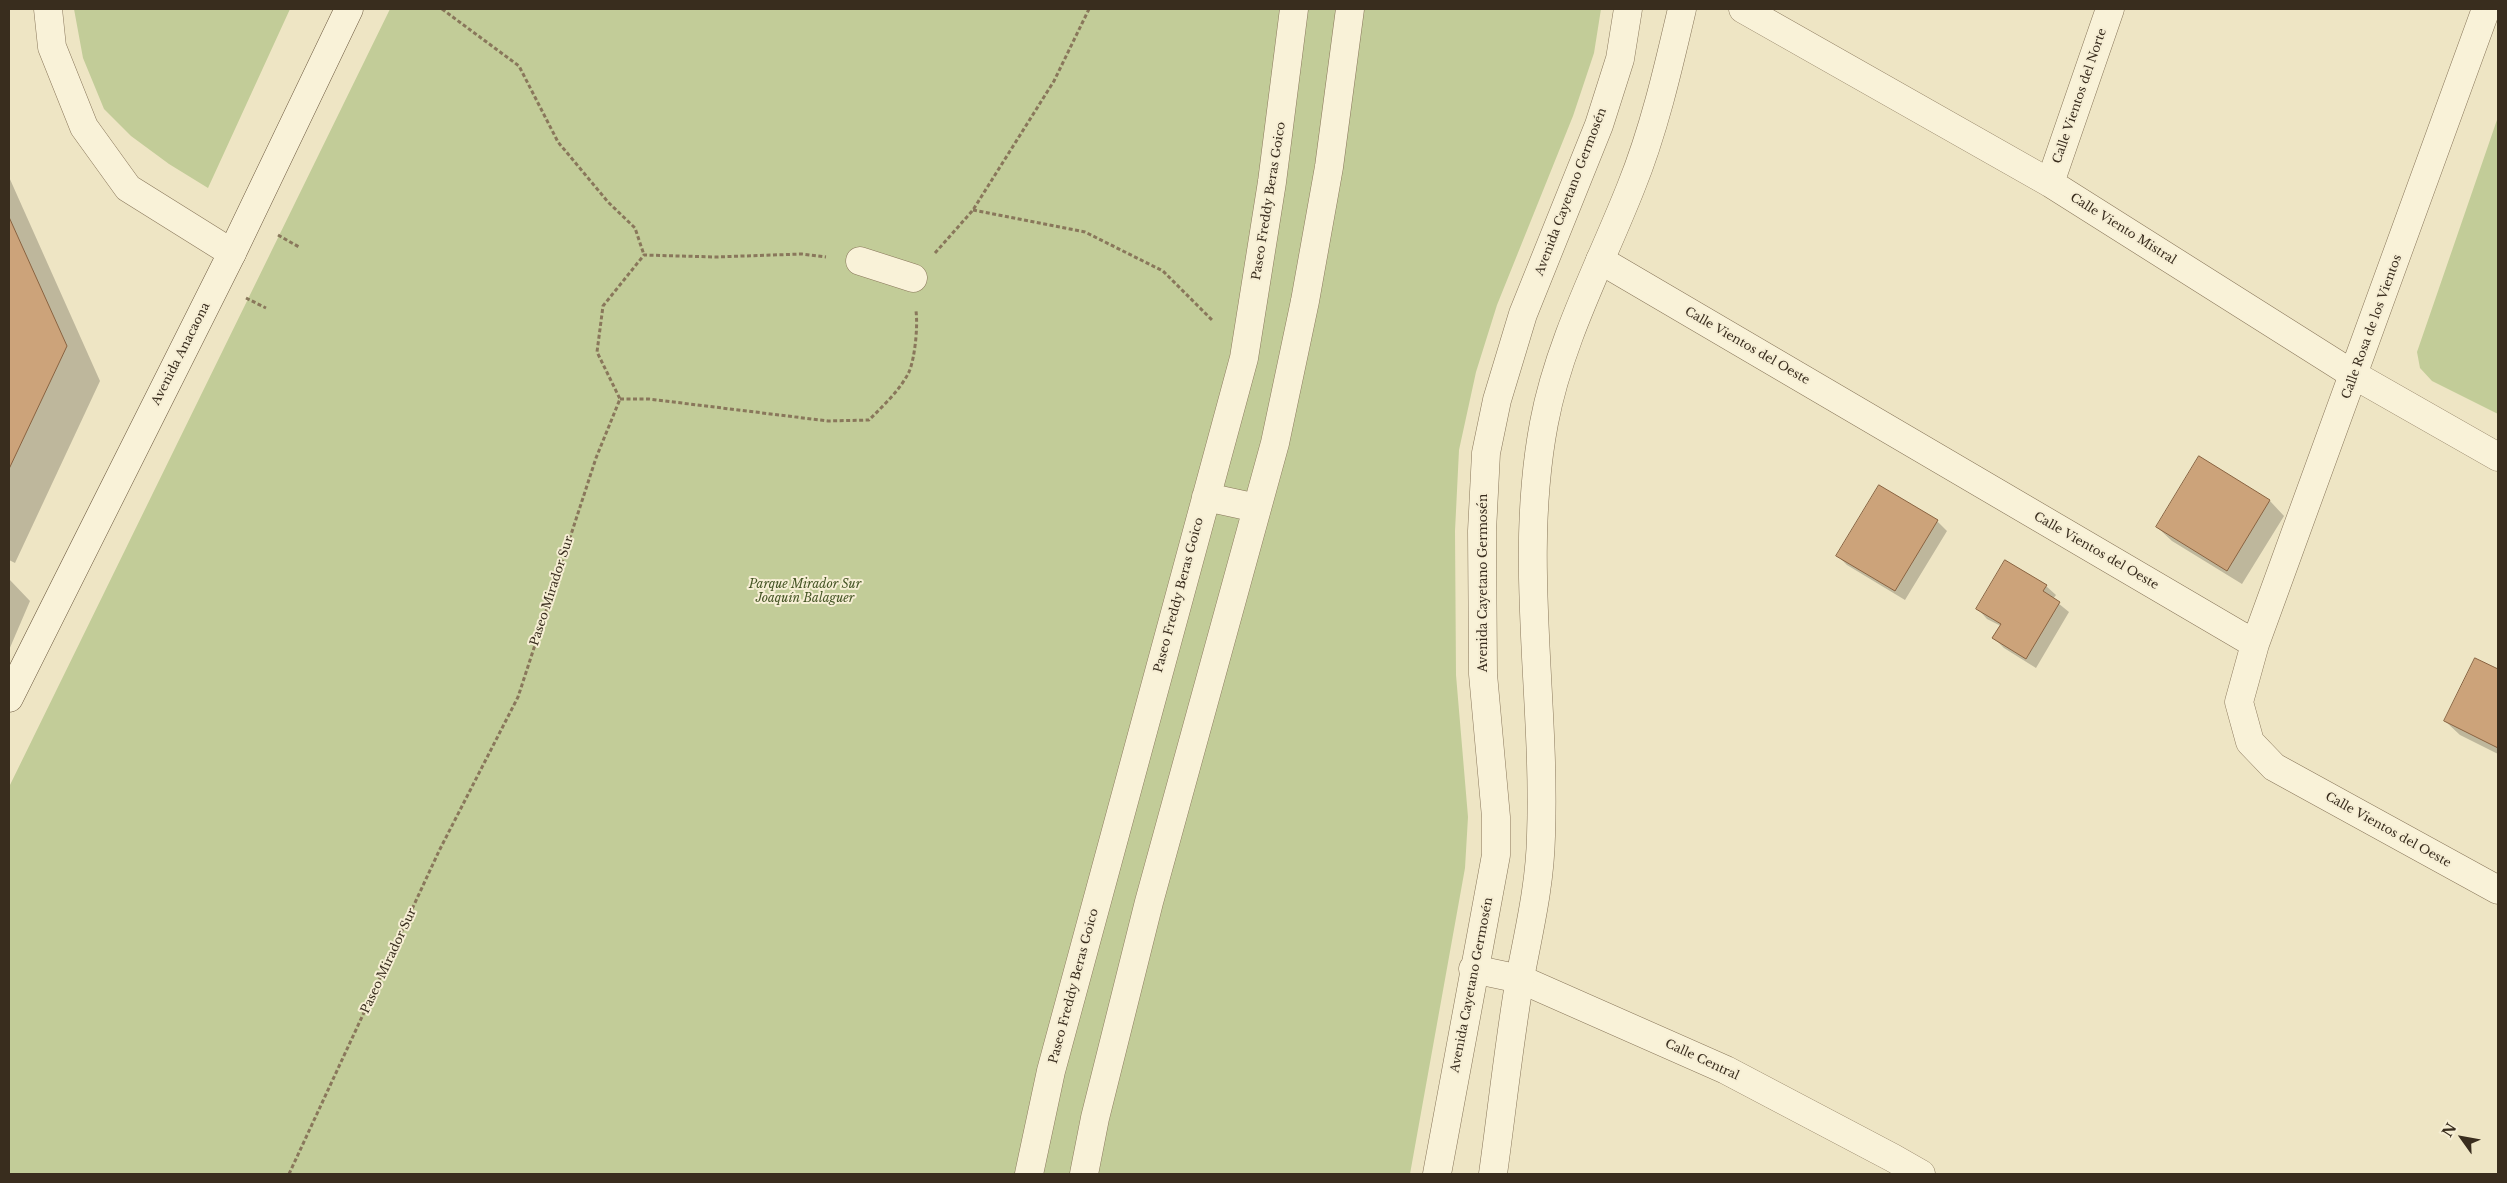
<!DOCTYPE html>
<meta charset="utf-8">
<style>
body{margin:0}
#map{position:relative;width:2507px;height:1183px;overflow:hidden;background:#eee5c4;font-family:"Libre Baskerville",serif}
canvas{display:block}
.frame{position:absolute;inset:0;border:10px solid #392d1e;pointer-events:none}
.north{position:absolute;left:2437px;top:1113px;width:50px;height:50px;-webkit-text-stroke:4px #f6eed4;paint-order:stroke;rotate:302deg;font-size:14px;font-weight:700;line-height:20px;text-align:center;color:#392d1e}
.north::after{content:'';display:block;margin:auto;width:18px;height:22px;background:#392d1e;clip-path:polygon(50% 0,100% 100%,50% 72%,0 100%)}
</style>
<div id="map">
<canvas width="2507" height="1183"></canvas>
<div class="frame"></div>
<div class="north">N</div>
</div>
<script>
const context = document.querySelector('canvas').getContext('2d');
context.lineJoin = 'round';
function paint(path, color) {
  context.fillStyle = color;
  context.fill(path, 'evenodd');
}
function stroke(path, color, width, dash) {
  context.strokeStyle = color;
  context.lineWidth = width;
  context.lineCap = dash ? 'butt' : 'round';
  context.setLineDash(dash || []);
  context.stroke(path);
}
function label(font, color, halo, rows, align = 'center') {
  context.font = font + ' "Libre Baskerville",serif';
  context.lineWidth = 4;
  context.setLineDash([]);
  context.textBaseline = 'middle';
  context.strokeStyle = halo;
  context.fillStyle = color;
  for (const [text, x, y, turn = 0] of rows) {
    context.save();
    context.translate(x, y);
    context.rotate((+turn || 0) * Math.PI / 180);
    context.textAlign = isNaN(turn) ? turn : align;
    if (halo) context.strokeText(text, 0, 0);
    context.fillText(text, 0, 0);
    context.restore();
  }
}
const green = new Path2D(`
 M74,9H290L208,188L169,164L131,136L104,109L83,58Z
 M390,9H1601L1594,53L1573,116L1497,305L1476,372L1459,450L1455,531L1456,675L1468,817L1465,868L1410,1174H9V787Z
 M2498,117V414L2432,381L2420,368L2417,352Z`);
const shadow = new Path2D(`
 M9,177L100,381L15,563L9,560Z
 M2200,458L2270,501L2284,516L2242,584L2172,541L2157,527Z
 M1937,521L1947,531L1905,600L1847,565L1838,556Z
 M9,579L30,601L9,650Z
 M2046,586L2056,595L2053,599L2069,612L2036,668L2004,648L1994,638L2001,626L1987,619L1978,609Z
 M2476,660L2498,671V754L2460,735L2445,721Z`);
const building = new Path2D(`
 M9,217L67,346L9,469Z
 M2199,456L2270,500L2227,571L2156,527Z
 M1879,485L1938,520L1895,591L1836,556Z
 M2005,560L2047,585L2043,591L2060,602L2026,659L1992,638L2001,624L1976,609Z
 M2475,658L2498,669V748L2444,721Z`);
const path = new Path2D(`
 M442,9L519,66L558,142L608,202L635,228L644,255
 M973,210L1085,232L1163,271L1212,320
 M278,235L299,247
 M935,253L973,210L1054,81L1089,9
 M246,298L266,308
 M620,399H649L828,421L869,420C883,406 900,390 909,372C915,358 918,326 916,311
 M289,1174L439,851L518,697L596,458L620,399L597,352L603,306L644,255L715,257L802,254L826,257`);
const pedestrian = new Path2D(`
 M860,261L913,278`);
const minor = new Path2D(`
 M48,9L52,47L84,127L128,188L232,253
 M1743,9L2050,183L2354,375L2498,457
 M2486,9L2255,644L2239,702L2250,742L2274,767L2498,890
 M2050,183L2110,9
 M1600,260L2255,644
 M1473,969L1520,979L1726,1070L1893,1158L1921,1174`);
const tertiary = new Path2D(`
 M1206,497L1257,508
 M1029,1174L1051,1071L1244,358L1272,182L1294,9
 M1084,1174L1095,1118L1149,902L1275,443L1305,301L1329,167L1350,9
 M1437,1174L1496,855V817L1483,674L1482,531L1486,453L1497,400L1523,314L1599,125L1620,59L1628,9
 M1493,1174C1502,1109 1509,1043 1520,978C1529,930 1540,885 1541,836C1546,699 1518,560 1544,423C1559,342 1601,263 1631,187C1654,130 1668,69 1682,9`);
const secondary = new Path2D(`
 M9,698L232,253L349,9`);
const streetNames = [
 ["Calle Vientos del Norte",2080,96,-71],
 ["Avenida Cayetano Germosén",1571,192,-69],
 ["Paseo Freddy Beras Goico",1269,201,-81],
 ["Calle Viento Mistral",2123,229,32],
 ["Calle Rosa de los Vientos",2372,327,-70],
 ["Calle Vientos del Oeste",1747,346,30],
 ["Avenida Anacaona",181,354,-63],
 ["Calle Vientos del Oeste",2096,551,30],
 ["Avenida Cayetano Germosén",1484,583,-90],
 ["Paseo Mirador Sur",552,591,-72],
 ["Paseo Freddy Beras Goico",1179,595,-75],
 ["Calle Vientos del Oeste",2388,830,29],
 ["Paseo Mirador Sur",389,961,-65],
 ["Avenida Cayetano Germosén",1472,985,-79],
 ["Paseo Freddy Beras Goico",1074,986,-75],
 ["Calle Central",1702,1060,25]
];
const parkNames = [
 ["Parque Mirador Sur",805,585],
 ["Joaquín Balaguer",805,599]
];
paint(green, '#c2cc98');
paint(shadow, '#0003');
paint(building, '#cca37a');
stroke(building, '#886240', 1);
stroke(pedestrian, '#89775b', 29);
stroke(minor, '#89775b', 29);
stroke(tertiary, '#89775b', 29);
stroke(secondary, '#6b583e', 29);
stroke(path, '#89775b', 3, [4, 2.5]);
stroke(pedestrian, '#f9f2d8', 28);
stroke(minor, '#f9f2d8', 28);
stroke(tertiary, '#f9f2d8', 28);
stroke(secondary, '#f9f2d8', 28);
label('12px', '#392d1e', '#f6eed4', streetNames);
label('italic 12px', '#455525', '#f6eed4', parkNames);
</script>
